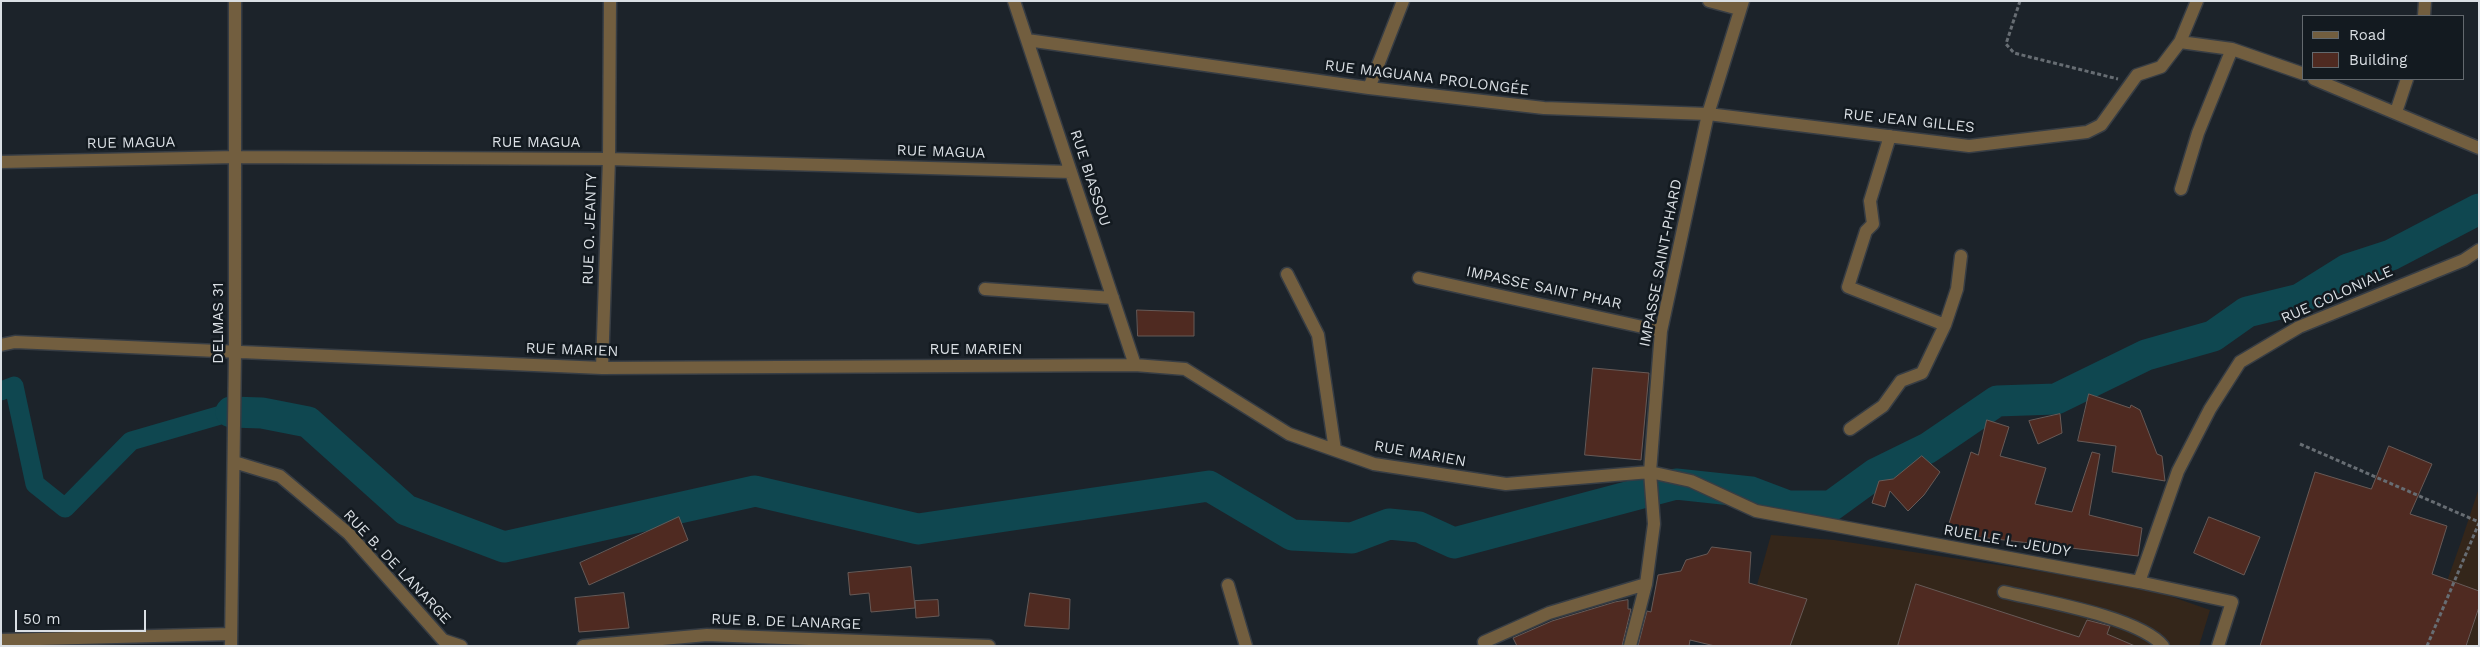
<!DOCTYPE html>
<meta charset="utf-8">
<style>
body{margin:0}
#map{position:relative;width:2480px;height:647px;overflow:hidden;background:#1c232a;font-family:"Work Sans",sans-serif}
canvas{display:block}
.frame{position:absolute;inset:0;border:2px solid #dadfe4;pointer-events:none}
.legend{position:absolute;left:2302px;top:15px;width:162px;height:65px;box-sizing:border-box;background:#131a20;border:1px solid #63696e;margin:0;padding:6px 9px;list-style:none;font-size:15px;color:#dadfe4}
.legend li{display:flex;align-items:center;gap:10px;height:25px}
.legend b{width:25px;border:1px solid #63696e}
.scale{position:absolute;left:15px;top:610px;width:131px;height:22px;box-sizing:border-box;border:2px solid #dadfe4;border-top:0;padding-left:6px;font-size:15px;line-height:18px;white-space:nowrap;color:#dadfe4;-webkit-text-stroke:4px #131a20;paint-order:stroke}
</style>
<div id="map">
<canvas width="2480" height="647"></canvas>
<div class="frame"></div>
<ul class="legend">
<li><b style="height:6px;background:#725e3f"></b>Road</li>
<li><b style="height:14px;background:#4f2a21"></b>Building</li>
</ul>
<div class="scale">50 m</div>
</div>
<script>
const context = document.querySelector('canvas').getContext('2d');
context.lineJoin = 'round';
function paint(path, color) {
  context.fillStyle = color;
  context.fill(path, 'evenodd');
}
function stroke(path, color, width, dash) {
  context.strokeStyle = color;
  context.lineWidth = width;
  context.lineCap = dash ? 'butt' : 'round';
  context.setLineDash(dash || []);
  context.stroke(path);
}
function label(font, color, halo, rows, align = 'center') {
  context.font = font + ' "Work Sans",sans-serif';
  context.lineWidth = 5;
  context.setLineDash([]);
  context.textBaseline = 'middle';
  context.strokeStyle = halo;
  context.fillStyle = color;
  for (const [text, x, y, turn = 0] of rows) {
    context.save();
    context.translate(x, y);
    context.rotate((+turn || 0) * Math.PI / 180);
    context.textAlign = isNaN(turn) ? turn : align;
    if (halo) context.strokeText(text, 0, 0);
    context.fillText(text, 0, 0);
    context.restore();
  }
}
const industrial = new Path2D(`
 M2479,488V646H2424L2462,539Z
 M1771,535L1834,540L2144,587L2210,610L2199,646H1740Z`);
const canal = new Path2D(`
 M1,391L14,386L35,484L65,508L131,441L231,412`);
const river = new Path2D(`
 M231,412L262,413L308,422L406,510L504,547L755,491L918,529L1209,486L1292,535L1352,538L1389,524L1419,527L1454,543L1676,484L1751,492L1788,506H1831L1875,474L1928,448L1997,401L2056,399L2146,355L2213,336L2247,312L2300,299L2348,269L2391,255L2479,209`);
const building = new Path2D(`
 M1137,310L1194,312V336H1138Z
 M1593,368L1649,373L1641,460L1585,455Z
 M2089,394L2130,408L2131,405L2140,410L2157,454L2162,456L2165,481L2112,472L2116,446L2078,441Z
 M2060,414L2062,433L2038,444L2029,421Z
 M1987,420L2009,427L2000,456L2046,468L2035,504L2072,512L2092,452L2100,454L2089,515L2142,528L2138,556L1979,537V539L1947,530L1971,452L1978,455Z
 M2389,446L2432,464L2410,514L2447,526L2432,574L2479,591V607L2466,646H2260L2315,472L2371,489Z
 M1922,456L1940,472L1924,495L1908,511L1890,491L1885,507L1872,503L1879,481L1893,479Z
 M679,517L688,540L589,585L580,563Z
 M2209,517L2260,537L2244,575L2194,553Z
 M1712,547L1751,552L1749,583L1807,599L1790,646H1715L1690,640L1689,646H1638L1647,611L1651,612L1658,575L1681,571L1686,560L1707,554Z
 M911,567L915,608L871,612L869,593L850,595L848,573Z
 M1916,584L2079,637L2087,620L2110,626L2107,634L2135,646H1898Z
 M624,593L629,628L579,632L575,598Z
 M1030,593L1070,599L1069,629L1025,626Z
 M938,600L939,616L916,618L915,601Z
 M1628,600V609H1631L1622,646H1517L1513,638L1552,621L1615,602Z`);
const path = new Path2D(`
 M2020,1L2006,44L2014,53L2118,79
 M2300,444L2479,522
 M2427,646L2479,523`);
const minor = new Path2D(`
 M1014,1L1135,365
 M1709,1L1739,9
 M2424,16L2425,1
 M1027,40L1369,88L1544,108L1708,114L1969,146L2087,132L2101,125L2137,75L2161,67L2180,42L2232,49L2304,74
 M2180,42L2197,1
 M2314,79L2479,148
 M1369,88L1403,1
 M2396,112L2407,79
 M1,162L236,157L609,159L1071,172
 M2181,189L2198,133L2232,49
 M1287,274L1318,335L1335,450
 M1419,278L1661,331
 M985,289L1113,298
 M1945,325L1957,289L1961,256
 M1,345L15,342L602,368L1135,365L1185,369L1289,434L1374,464L1506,484L1650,472L1691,481L1756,511L2139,582L2232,602L2218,646
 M602,368L609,159L610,1
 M1850,429L1883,406L1901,381L1922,373L1945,325L1848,287L1866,231L1873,224L1870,201L1890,136
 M234,462L280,476L349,534L443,640L461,646
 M2139,582L2178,471L2210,409L2240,362L2299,327L2464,260L2479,250
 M1228,585L1246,646
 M2004,592C2042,601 2139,617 2163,646
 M1,640L231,634
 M1484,642L1549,613L1646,584
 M231,646L235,352V1
 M583,646L707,635L989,646
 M1630,646L1646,584L1654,524L1650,472L1661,331L1708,114L1743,1`);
const streetNames = [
 ["RUE MAGUANA PROLONGÉE",1427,78,7],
 ["RUE JEAN GILLES",1909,121,6],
 ["RUE MAGUA",131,143,-1],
 ["RUE MAGUA",536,143],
 ["RUE MAGUA",941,152,2],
 ["RUE BIASSOU",1090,178,72],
 ["RUE O. JEANTY",590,229,-88],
 ["IMPASSE SAINT-PHARD",1661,263,-79],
 ["IMPASSE SAINT PHAR",1544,288,12],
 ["RUE COLONIALE",2337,295,-24],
 ["DELMAS 31",219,323,-90],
 ["RUE MARIEN",572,350,2],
 ["RUE MARIEN",976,350],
 ["RUE MARIEN",1420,454,10],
 ["RUELLE L. JEUDY",2007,541,10],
 ["RUE B. DE LANARGE",397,567,47],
 ["RUE B. DE LANARGE",786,622,2]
];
paint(industrial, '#34261a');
stroke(canal, '#0f4750', 19);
stroke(river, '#0f4750', 31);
paint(building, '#4f2a21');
stroke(building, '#675a57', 1);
stroke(minor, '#373d44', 15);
stroke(path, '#676d73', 3, [4, 2.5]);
stroke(minor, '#725e3f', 12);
label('15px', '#dadfe4', '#131a20', streetNames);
</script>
